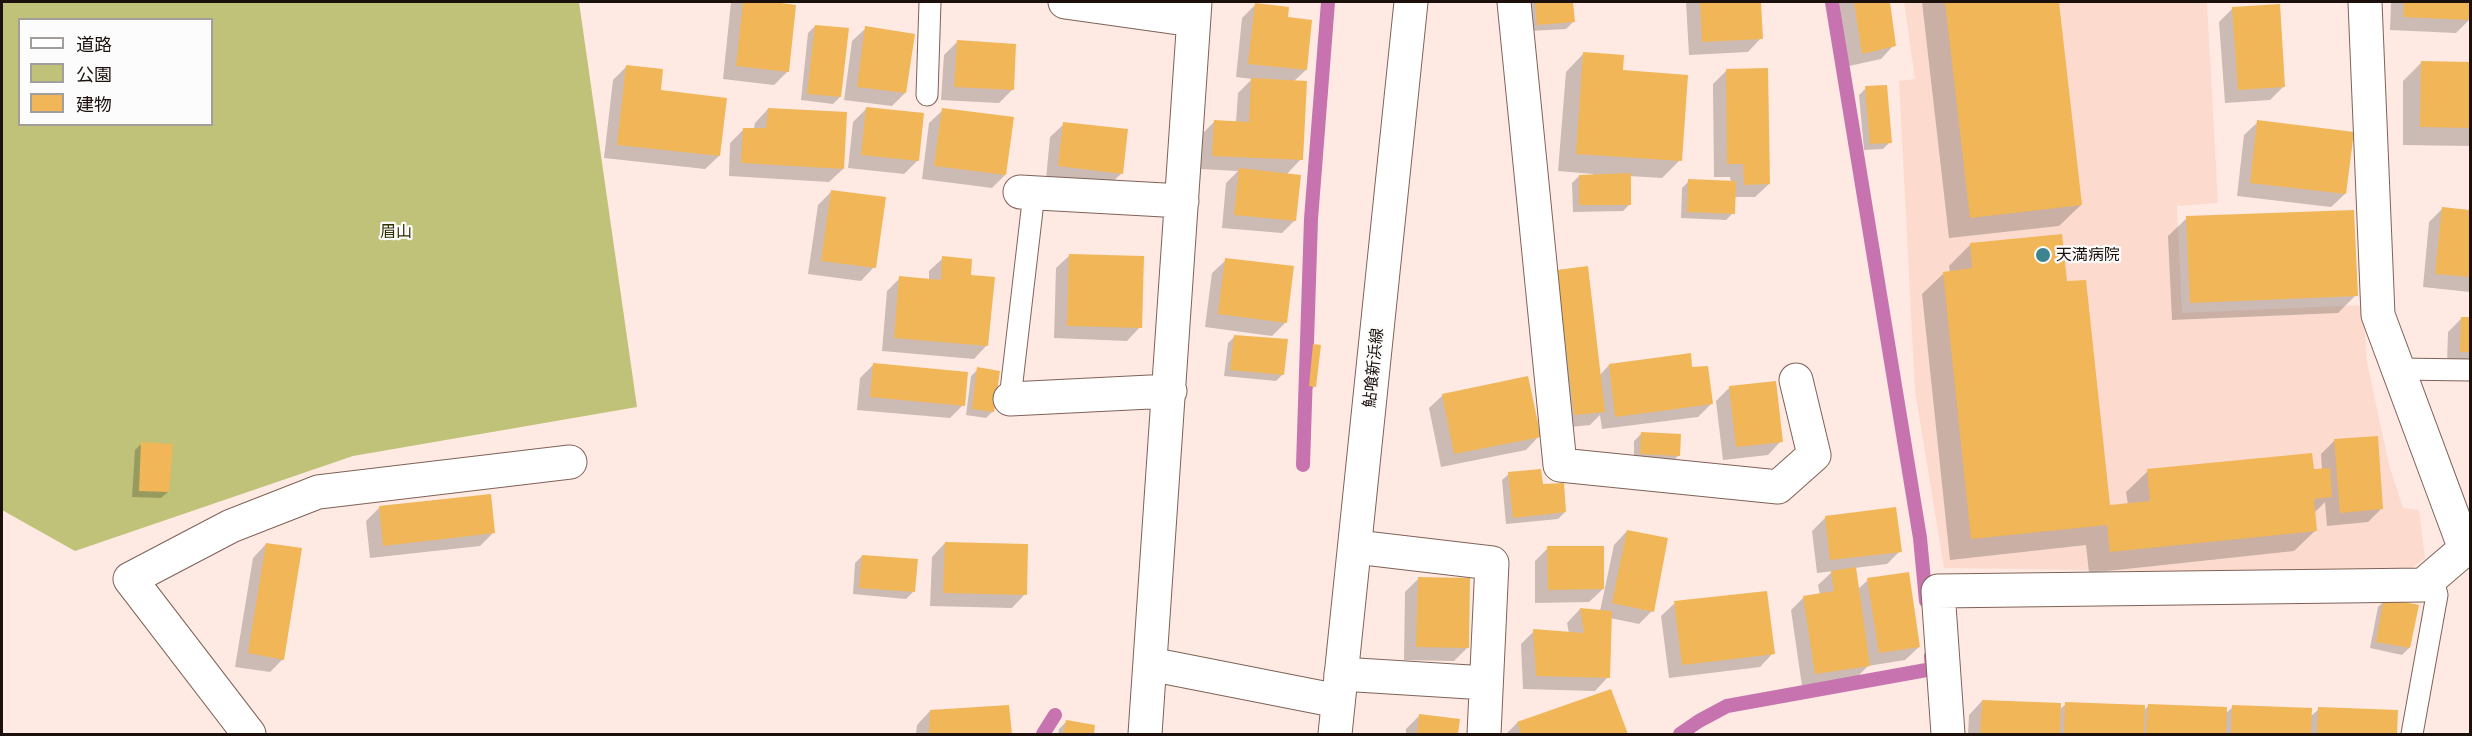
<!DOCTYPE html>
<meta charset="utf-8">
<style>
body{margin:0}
#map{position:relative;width:2472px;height:736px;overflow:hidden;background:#feeae2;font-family:"PT Sans Narrow","Noto Sans JP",sans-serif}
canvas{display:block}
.frame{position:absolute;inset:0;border:3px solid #1b100c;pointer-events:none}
.legend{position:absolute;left:18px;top:18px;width:195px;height:108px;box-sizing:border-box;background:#fcfcfc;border:2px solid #a29e9c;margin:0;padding:8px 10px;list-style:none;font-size:18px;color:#1b100c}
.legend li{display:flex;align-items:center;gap:12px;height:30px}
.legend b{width:30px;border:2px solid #a29e9c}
</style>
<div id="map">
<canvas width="2472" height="736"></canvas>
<div class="frame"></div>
<ul class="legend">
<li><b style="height:8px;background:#fff"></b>道路</li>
<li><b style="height:16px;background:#bfc278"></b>公園</li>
<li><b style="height:16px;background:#f1b658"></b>建物</li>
</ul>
</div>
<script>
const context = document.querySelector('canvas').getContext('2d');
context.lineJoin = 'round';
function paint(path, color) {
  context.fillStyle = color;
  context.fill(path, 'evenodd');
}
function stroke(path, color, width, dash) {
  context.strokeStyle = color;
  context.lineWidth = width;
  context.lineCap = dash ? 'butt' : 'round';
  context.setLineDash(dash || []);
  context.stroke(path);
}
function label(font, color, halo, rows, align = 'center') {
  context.font = font + ' "PT Sans Narrow","Noto Sans JP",sans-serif';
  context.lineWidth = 4.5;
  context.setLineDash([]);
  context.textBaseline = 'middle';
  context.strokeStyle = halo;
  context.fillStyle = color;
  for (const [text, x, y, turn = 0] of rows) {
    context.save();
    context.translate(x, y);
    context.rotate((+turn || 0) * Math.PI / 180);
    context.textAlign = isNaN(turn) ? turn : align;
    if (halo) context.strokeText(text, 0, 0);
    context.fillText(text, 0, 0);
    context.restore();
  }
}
const built = new Path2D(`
 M1904,2H2207L2218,203L2177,206L2182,313L2363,305L2367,362L2389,465L2403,508L2419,510L2425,558L2412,568L2319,573L1944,568L1915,391L1899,81L1915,79Z`);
const green = new Path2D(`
 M2,2H579L637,407L353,456L75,551L2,510ZM20,20H212V124H20Z`);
const shadow = new Path2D(`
 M731,2H772L788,71L774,85L723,79Z
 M1528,2H1572L1573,22L1566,29L1530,31Z
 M1686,2H1759L1761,38L1748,52L1689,55Z
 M1839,2H1889L1894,45L1881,59L1849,66Z
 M1922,2H2058L2081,205L2059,226L1949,238Z
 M2391,2H2470L2469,20L2456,33L2390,30Z
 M1255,5L1286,18L1306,70L1293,82L1301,159L1286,175L1295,220L1282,233L1222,228L1226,183L1238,171L1199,169L1201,135L1215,121L1236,122L1238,93L1252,79L1236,77L1242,18Z
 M2233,8L2284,86L2270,100L2225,103L2219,22Z
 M815,26L840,97L833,104L801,100L808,33Z
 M866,28L905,93L892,106L844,100L852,41Z
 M957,42L1013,89L999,103L941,100L944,55Z
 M1584,53L1621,71L1680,160L1662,178L1629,176L1630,204L1623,211L1573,212L1572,183L1579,176H1593V174L1558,171L1566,72Z
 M2421,63L2470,64V146L2403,145V81Z
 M626,67L659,92L719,156L705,169L604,158L613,80Z
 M1726,71L1769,184L1755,197H1734L1733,213L1726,220L1681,218L1682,188L1689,181L1731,183L1730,177H1714L1713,84Z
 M1866,88L1890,142L1883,149L1864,150L1859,95Z
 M768,109L843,169L829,182L729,176L730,143L744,129H754L755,123Z
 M866,109L918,160L904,174L848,168L853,122Z
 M943,110L1005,175L992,188L922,179L929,123Z
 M2258,122L2345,194L2331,207L2237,196L2244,135Z
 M1064,124L1122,173L1108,186L1046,179L1050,137Z
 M832,191L874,267L861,281L808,274L818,205Z
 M2442,209L2470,212V292L2423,287L2429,222Z
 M2187,218L2356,295L2338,313L2172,320L2168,236Z
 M1970,245L2065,283L2108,507L2128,505L2126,492L2148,471L2322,470L2321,454L2334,441L2382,508L2368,522L2327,526L2325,502L2314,513L2316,530L2294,551L2089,573L2086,545L1950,560L1922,294L1944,273L1950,272L1949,266Z
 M1070,255L1140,327L1127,341L1054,338L1056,268Z
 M943,258L970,276L987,345L974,359L882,351L887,291L900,278L929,280V271Z
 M1226,260L1286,322L1272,336L1205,327L1212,273Z
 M1558,271L1600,375L1609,365L1691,369L1711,404L1698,417L1602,429L1600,415L1590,425L1561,428Z
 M2462,318H2470V365L2447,364L2448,332Z
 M1235,336L1283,374L1276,381L1224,376L1228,343Z
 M1314,346V387L1308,394L1303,392L1307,353Z
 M873,365L963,405L950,418L857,410L860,378Z
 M978,369L993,411L986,418L966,415L971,376Z
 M1730,387L1781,441L1768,455L1723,460L1716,401Z
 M1443,395L1539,436L1526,450L1441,467L1429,408Z
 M1641,434L1679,455L1672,462L1634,460V441Z
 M142,443L168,492L161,498L132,497L135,450Z
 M1509,474L1542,486L1565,512L1558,519L1506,524L1502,480Z
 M380,507L493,533L480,546L370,558L366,521Z
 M1825,518L1900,551L1887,564L1854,568L1857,590L1868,580L1919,647L1905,660L1868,666L1855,679L1802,686L1791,610L1804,597L1820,595L1818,585L1833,571L1817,573L1812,531Z
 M1627,531L1652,611L1639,624L1610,618L1608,677L1595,691L1523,689L1521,644L1534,631L1569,633L1567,623L1580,609L1600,611L1614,545Z
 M945,543L1025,594L1012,608L930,606L932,557Z
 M266,544L283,659L270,672L235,667L253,558Z
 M1548,548L1603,589L1589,602L1535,603V561Z
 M862,556L913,592L906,599L853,594L855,563Z
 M1419,578L1467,648L1454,661L1404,660L1405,592Z
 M2385,600L2409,648L2402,655L2370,648L2378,607Z
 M1675,603L1773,653L1760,667L1669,678L1661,616Z
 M1610,691L1626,734H1506L1517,723Z
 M1982,701L2059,710L2066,704L2143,711L2148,706L2225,714L2233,707L2310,717L2319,709L2396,712L2395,734H1968L1969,715Z
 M1008,706L1010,734H916L917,725L930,711Z
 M1420,715L1458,720L1457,734H1406V729Z
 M1066,722L1094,727L1092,734H1058L1059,729Z`);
const stream = new Path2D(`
 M1832,2L1920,538L1926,601
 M1303,465L1311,219L1328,2
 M1043,734L1055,715
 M1680,734L1699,721L1727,706L1932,669L1931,656`);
const building = new Path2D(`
 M743,2H774L796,5L789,72L736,66Z
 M1535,2H1573L1575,22L1537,25Z
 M1700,2H1761L1763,39L1702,42Z
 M1854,2H1890L1896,46L1862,54Z
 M1945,2H2059L2082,205L1970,218Z
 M2404,2H2470V20L2403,17Z
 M1255,3L1289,7L1288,17L1312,20L1307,70L1248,64Z
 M2280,4L2285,87L2238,90L2232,7Z
 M815,25L849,28L841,97L807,94Z
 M865,26L915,34L906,93L857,87Z
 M957,40L1016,44L1014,90L954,87Z
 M1583,52L1624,55L1623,70L1688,75L1682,161L1576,154Z
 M2421,61L2470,62V128L2420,127Z
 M626,65L663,69L661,90L727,98L720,156L617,145Z
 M1768,68L1770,184L1744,185L1743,164H1727L1726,69Z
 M1251,78L1307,81L1303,160L1212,156L1214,120L1249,122Z
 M1887,85L1892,143L1870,144L1865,86Z
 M866,107L924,113L919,161L861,155Z
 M768,108L847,112L844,169L741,163L743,128H766Z
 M942,108L1014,117L1006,175L934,166Z
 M2257,120L2354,132L2346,194L2250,183Z
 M1063,122L1128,129L1123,174L1058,166Z
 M1239,168L1301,175L1296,221L1234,215Z
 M1631,173V205H1579V175Z
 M1688,179L1736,181L1735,214L1687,212Z
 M831,190L886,197L876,268L821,261Z
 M2442,207L2470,210V277L2435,274Z
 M2354,210L2358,296L2190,303L2186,216Z
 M2062,234L2067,281L2086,280L2110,505L2150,501L2147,469L2312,453L2314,469L2330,468L2332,497L2314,499L2317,531L2110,552L2107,525L1971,539L1943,272L1972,268L1970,243Z
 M1069,254L1144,256L1142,328L1067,326Z
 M942,256L972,259L971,275L995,277L988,346L894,338L899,276L941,280Z
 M1225,258L1294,266L1287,323L1218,314Z
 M1588,266L1605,412L1574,415L1557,270Z
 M2461,317H2470V352H2460Z
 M1234,335L1288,339L1284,375L1230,370Z
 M1313,344L1321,345L1316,387L1309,386Z
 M1691,353L1692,367L1708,366L1713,404L1615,417L1609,364Z
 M873,363L968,372L965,406L870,397Z
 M977,367L1000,371L994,412L972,409Z
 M1528,376L1541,437L1454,454L1442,394Z
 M1776,381L1783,442L1736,447L1729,386Z
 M1641,432L1681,434L1680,456L1640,454Z
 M2378,436L2383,509L2340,513L2334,439Z
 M141,442L173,444L169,492L139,491Z
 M1541,469L1543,484L1564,483L1566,512L1513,518L1508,472Z
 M491,494L495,533L383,546L379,506Z
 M1896,507L1902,552L1830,560L1825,516Z
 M1627,530L1668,538L1654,612L1612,603Z
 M945,542L1028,544L1027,595L943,593Z
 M266,543L302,548L284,660L248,653Z
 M1547,546H1604V589L1548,590Z
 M862,555L918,559L915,592L859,588Z
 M1856,567L1870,666L1815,674L1803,596L1834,591L1831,571Z
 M1909,572L1920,647L1879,653L1867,578Z
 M1418,577L1470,578L1469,648L1416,647Z
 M1767,591L1775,654L1682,665L1674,601Z
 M2384,598L2419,605L2410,648L2376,642Z
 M1580,608L1612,611L1610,678L1536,676L1533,629L1584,633Z
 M1611,689L1628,734H1521L1517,722Z
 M1982,700L2061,703L2060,734H1980Z
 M2065,702L2145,705L2144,734H2064Z
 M2148,704L2227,707L2226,734H2146Z
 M1009,705L1012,734H929L930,710Z
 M2232,705L2312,708L2311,734H2231Z
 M2318,707L2398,710L2397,734H2317Z
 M1419,714L1460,719L1458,734H1417Z
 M1066,720L1095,725L1094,734H1063Z`);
const service = new Path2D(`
 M927,95L930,2
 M2398,369L2470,370
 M1010,399L1034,193
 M2412,734L2437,595L2432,576`);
const minor = new Path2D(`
 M1065,2L1193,20
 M1514,2L1560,465L1778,487L1814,455L1796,380
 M2365,2L2378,315L2465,549L2470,551
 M1020,192L1182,201
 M1010,399L1170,391
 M1356,547L1492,563L1484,734
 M1150,664L1338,701
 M1341,674L1486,683
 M249,734L130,579L231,526L318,492L570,462
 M1145,734L1195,2
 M1948,734L1938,591L2423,585L2465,549`);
const secondary = new Path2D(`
 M1335,734L1411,2`);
const markers = [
 [2043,255,8,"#3e848f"]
];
const parkNames = [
 ["眉山",396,232]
];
const poiNames = [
 ["天満病院",2056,255]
];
const streetNames = [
 ["鮎喰新浜線",1374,368,-84]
];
paint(built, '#fcdbce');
paint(green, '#bfc278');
paint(shadow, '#0003');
stroke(stream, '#c773b0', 14);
paint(building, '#f1b658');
stroke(service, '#7f6257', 23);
stroke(minor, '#7f6257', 35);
stroke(secondary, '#7f6257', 35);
stroke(service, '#fff', 21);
stroke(minor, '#fff', 33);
stroke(secondary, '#fff', 33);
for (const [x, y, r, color] of markers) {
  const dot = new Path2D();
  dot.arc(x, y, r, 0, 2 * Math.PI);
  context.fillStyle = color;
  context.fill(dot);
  stroke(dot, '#fcfcfc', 2);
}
label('16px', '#2f2f01', '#fcfcfc', parkNames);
label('16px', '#1b100c', '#fcfcfc', poiNames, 'left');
label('16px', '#1b100c', '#fcfcfc', streetNames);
</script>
